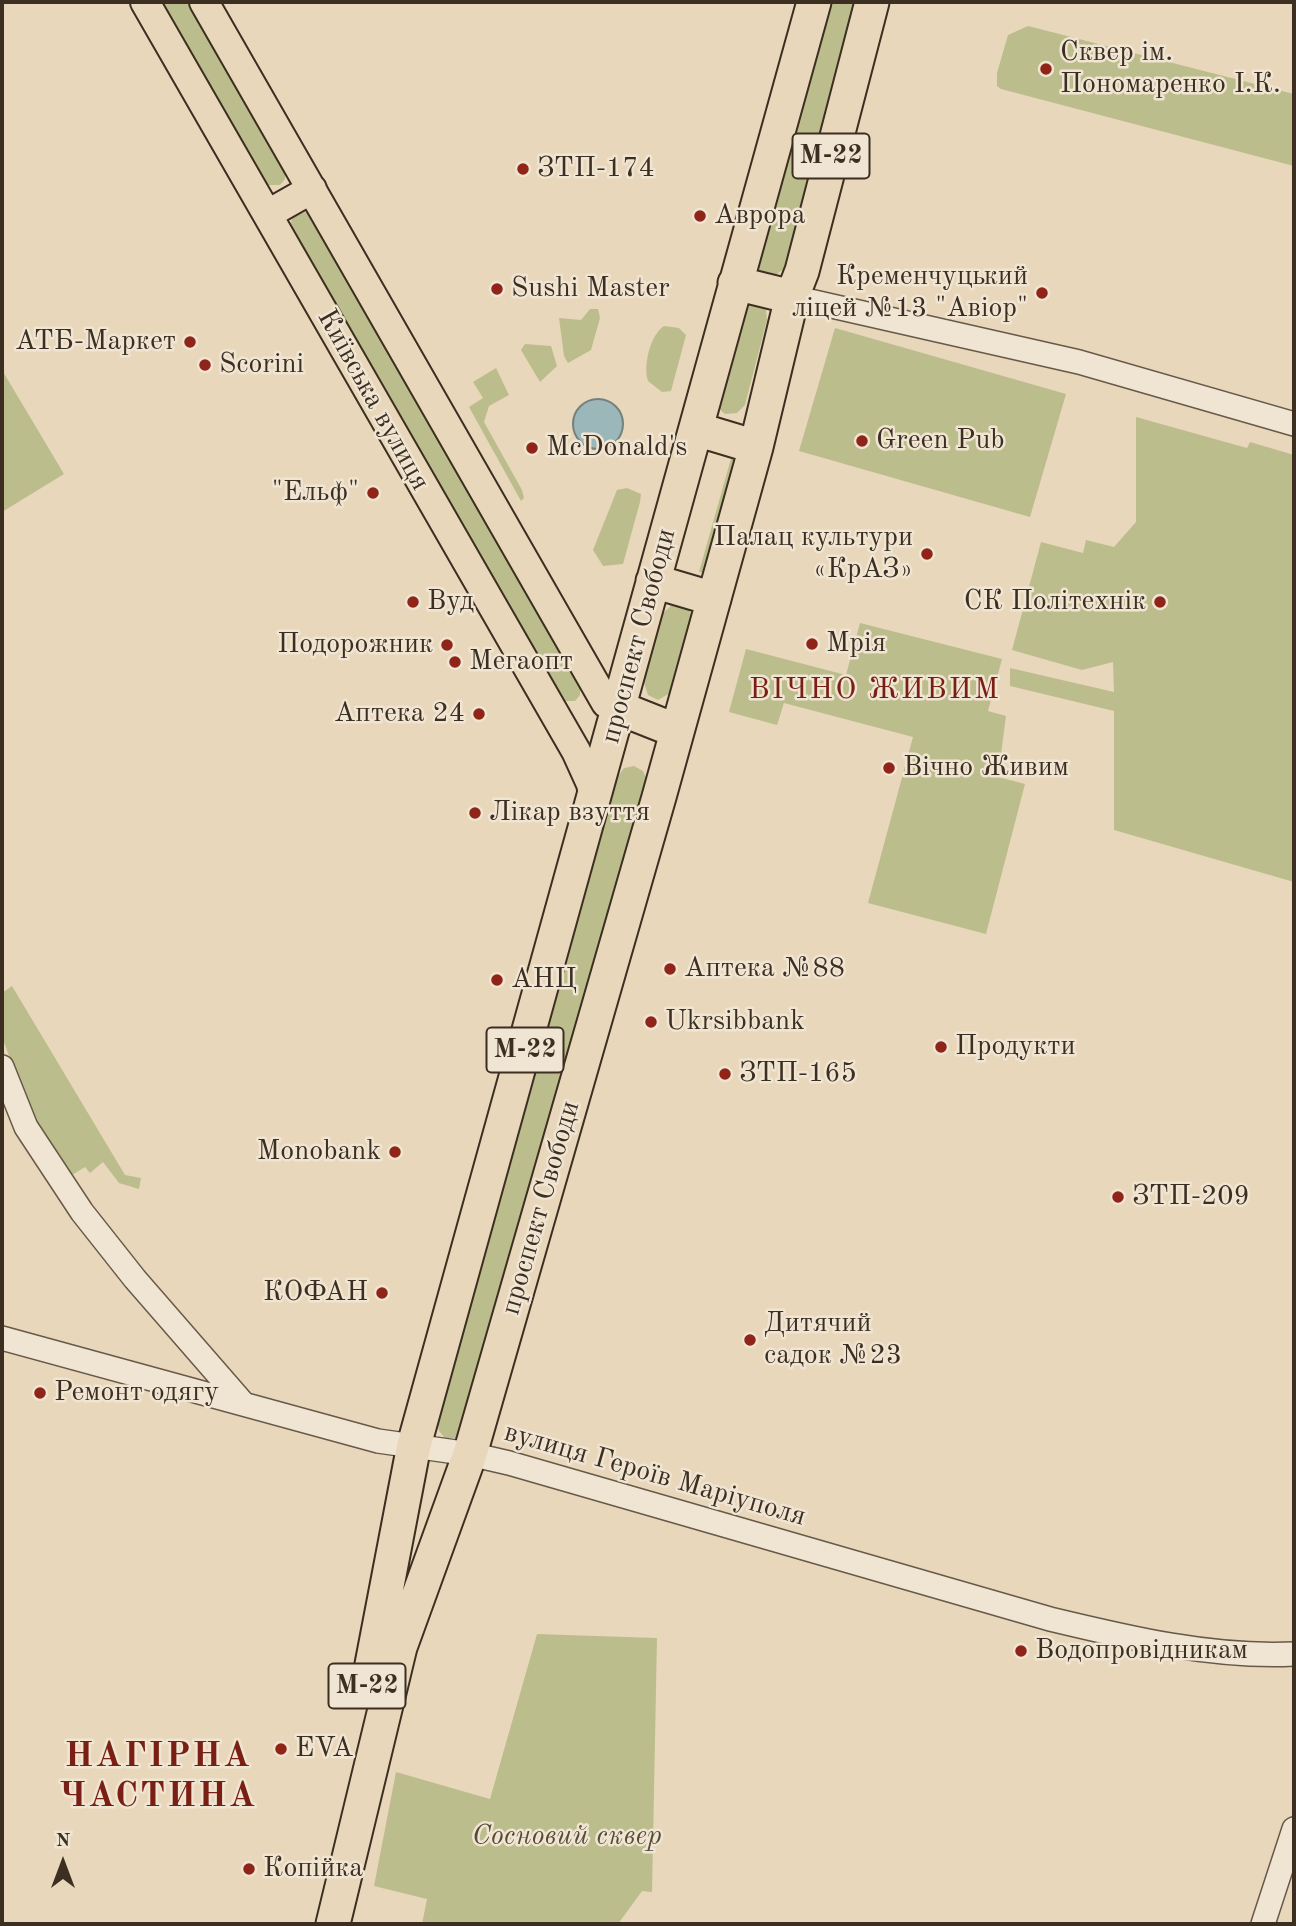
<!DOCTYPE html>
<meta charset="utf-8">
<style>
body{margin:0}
#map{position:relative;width:1296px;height:1926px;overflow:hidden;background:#e8d7bb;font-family:"Old Standard TT",serif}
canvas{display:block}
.frame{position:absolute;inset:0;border:4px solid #3c2f21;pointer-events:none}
.north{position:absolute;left:28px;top:1828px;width:70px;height:70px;-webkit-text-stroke:5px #f0e5d3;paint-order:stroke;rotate:0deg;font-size:19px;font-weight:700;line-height:28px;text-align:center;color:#3c2f21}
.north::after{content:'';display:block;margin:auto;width:24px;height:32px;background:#3c2f21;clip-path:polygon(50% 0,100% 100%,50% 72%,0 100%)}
</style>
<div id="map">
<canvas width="1296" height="1926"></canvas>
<div class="frame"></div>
<div class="north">N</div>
</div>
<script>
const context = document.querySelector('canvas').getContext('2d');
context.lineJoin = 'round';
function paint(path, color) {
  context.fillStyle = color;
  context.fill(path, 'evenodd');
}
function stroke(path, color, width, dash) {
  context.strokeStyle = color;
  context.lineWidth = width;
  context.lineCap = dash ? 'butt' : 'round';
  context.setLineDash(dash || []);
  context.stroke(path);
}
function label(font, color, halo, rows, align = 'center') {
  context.font = font + ' "Old Standard TT",serif';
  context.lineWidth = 5;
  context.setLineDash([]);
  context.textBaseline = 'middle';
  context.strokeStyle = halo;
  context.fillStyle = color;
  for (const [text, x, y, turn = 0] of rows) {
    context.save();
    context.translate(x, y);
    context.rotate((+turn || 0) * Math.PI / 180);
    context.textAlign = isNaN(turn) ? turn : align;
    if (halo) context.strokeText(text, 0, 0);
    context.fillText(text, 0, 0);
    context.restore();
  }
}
const green = new Path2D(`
 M158,2H187L285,171V179L280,185H265Z
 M824,2H856L784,269L773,277L754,272Z
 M1028,26L1294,94V166L1001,89L997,86V73L1008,35Z
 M305,212L314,216L580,687V695L575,701H561L290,228L292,218Z
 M744,302L765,303L767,320L745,405L737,413L725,414L717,407Z
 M590,309H598L600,318L591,350L568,363L564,356L559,318L581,320Z
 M664,326L679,328L686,335L671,391L662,392L648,381C643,366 650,335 664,326Z
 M835,328L1066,394L1030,517L799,451Z
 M525,344L551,346L557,366L540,382L521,350Z
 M496,368L509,395L489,406L484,422L522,490L524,498L521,501L469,407L483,398L473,382Z
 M2,370L64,474L2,512Z
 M1136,417L1247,448L1250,442L1294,455V882L1114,830V711L1010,686V668L1114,692L1113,662L1082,670L1012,650L1041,542L1083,553L1086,540L1114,547L1136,522Z
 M732,455L737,457L704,573L699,572Z
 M627,488L641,494L640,502L623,564L603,566L593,550L617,490Z
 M673,604L688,608L693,618L672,692L658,700L648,695L643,680L661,615Z
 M860,623L1002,659L988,711L1006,716L998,777L1025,784L986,934L868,903L913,737L784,703L777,725L729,712L746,649L846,675Z
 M634,766L643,771L648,782L461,1438H445L439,1431L437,1419L616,779L624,768Z
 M12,986L125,1175L141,1178L139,1189L119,1183L103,1162L90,1173L85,1167L72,1175L29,1109L2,1037V993Z
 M537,1634L657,1638L652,1892L642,1891L618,1924H422L427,1899L374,1886L396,1772L490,1799Z`);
const water = new Path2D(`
 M573 424a25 25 0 1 1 50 0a25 25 0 1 1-50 0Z`);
const minor = new Path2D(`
 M792,297L1079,362L1294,424
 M2,1067L26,1127L82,1212L135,1279L242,1402
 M2,1338L378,1441L470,1454L509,1463L1050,1619C1129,1638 1212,1658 1294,1654
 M1263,1924L1294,1829`);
const major = new Path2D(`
 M145,2L576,751L591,784L594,800
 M204,2L606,703L619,708
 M268,214L312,189`);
const highway = new Path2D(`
 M735,283L792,297
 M696,429L756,447
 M653,581L714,599
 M619,708L677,731
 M369,1680L414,1445L814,2
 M333,1924L400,1647L470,1454L659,797L756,447L792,297L802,271L872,2`);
const markers = [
 [1046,69,7,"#8f2418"],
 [523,169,7,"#8f2418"],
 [700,216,7,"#8f2418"],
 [497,289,7,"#8f2418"],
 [1042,293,7,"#8f2418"],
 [190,342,7,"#8f2418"],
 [205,365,7,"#8f2418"],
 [862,441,7,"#8f2418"],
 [532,448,7,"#8f2418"],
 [373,493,7,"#8f2418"],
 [927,554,7,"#8f2418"],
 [413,602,7,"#8f2418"],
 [1160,602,7,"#8f2418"],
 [812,644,7,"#8f2418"],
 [447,645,7,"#8f2418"],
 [455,662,7,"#8f2418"],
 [479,714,7,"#8f2418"],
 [889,768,7,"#8f2418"],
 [475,813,7,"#8f2418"],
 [670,969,7,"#8f2418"],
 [497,980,7,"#8f2418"],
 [651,1022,7,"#8f2418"],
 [941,1047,7,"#8f2418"],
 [725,1074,7,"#8f2418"],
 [395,1152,7,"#8f2418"],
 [1118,1197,7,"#8f2418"],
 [382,1293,7,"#8f2418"],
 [750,1340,7,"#8f2418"],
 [40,1393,7,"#8f2418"],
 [1021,1651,7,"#8f2418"],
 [281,1749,7,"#8f2418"],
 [249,1869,7,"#8f2418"]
];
const shields = [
 [831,156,77],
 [525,1050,77],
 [367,1686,77]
];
const shieldNames = [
 ["М-22",831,156],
 ["М-22",525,1050],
 ["М-22",367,1686]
];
const poiNames = [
 ["Сквер ім.",1060,53],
 ["Пономаренко І.К.",1060,85],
 ["ЗТП-174",537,169],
 ["Аврора",714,216],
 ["Кременчуцький",1028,277,"right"],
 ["ліцей №13 \"Авіор\"",1028,309,"right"],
 ["Sushi Master",511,289],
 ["АТБ-Маркет",176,342,"right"],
 ["Scorini",219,365],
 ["Green Pub",876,441],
 ["McDonald's",546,448],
 ["\"Ельф\"",359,493,"right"],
 ["Палац культури",913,538,"right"],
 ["«КрАЗ»",913,570,"right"],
 ["Вуд",427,602],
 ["СК Політехнік",1146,602,"right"],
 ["Мрія",826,644],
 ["Подорожник",433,645,"right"],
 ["Мегаопт",469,662],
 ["Аптека 24",465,714,"right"],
 ["Вічно Живим",903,768],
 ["Лікар взуття",489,813],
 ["Аптека №88",684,969],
 ["АНЦ",511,980],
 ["Ukrsibbank",665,1022],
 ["Продукти",955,1047],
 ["ЗТП-165",739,1074],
 ["Monobank",381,1152,"right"],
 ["ЗТП-209",1132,1197],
 ["КОФАН",368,1293,"right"],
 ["Дитячий",764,1324],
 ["садок №23",764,1356],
 ["Ремонт одягу",54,1393],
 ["Водопровідникам",1035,1651],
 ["EVA",295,1749],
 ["Копійка",263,1869]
];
const streetNames = [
 ["Київська вулиця",373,400,61],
 ["проспект Свободи",639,636,-75],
 ["проспект Свободи",541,1208,-74],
 ["вулиця Героїв Маріуполя",655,1475,16]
];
const parkNames = [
 ["Сосновий сквер",567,1837]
];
const neighbourhoodNames = [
 ["ВІЧНО ЖИВИМ",875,690]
];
const districtNames = [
 ["НАГІРНА",158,1757],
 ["ЧАСТИНА",158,1797]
];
paint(green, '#bcbd8c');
paint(water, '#9bb7ba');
stroke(water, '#75817d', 2);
stroke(minor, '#675948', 26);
stroke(major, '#3c2f21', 32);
stroke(highway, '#3c2f21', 37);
stroke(minor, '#f0e5d3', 23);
stroke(major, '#e8d7bb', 28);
stroke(highway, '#e8d7bb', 33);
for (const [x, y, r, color] of markers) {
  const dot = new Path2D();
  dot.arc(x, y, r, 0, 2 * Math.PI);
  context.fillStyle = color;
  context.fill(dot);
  stroke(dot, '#f0e5d3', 2.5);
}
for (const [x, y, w] of shields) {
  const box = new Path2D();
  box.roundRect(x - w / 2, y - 22.5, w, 45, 5);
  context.fillStyle = '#f0e5d3';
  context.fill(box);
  stroke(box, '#3c2f21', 2);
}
label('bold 26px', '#3c2f21', null, shieldNames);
label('28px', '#3c2f21', '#f0e5d3', poiNames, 'left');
label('28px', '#3c2f21', '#f0e5d3', streetNames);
label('italic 28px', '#564b36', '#f0e5d3', parkNames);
context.letterSpacing = '2px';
label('30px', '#7a1f14', '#f0e5d3', neighbourhoodNames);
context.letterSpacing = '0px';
context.letterSpacing = '2px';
label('bold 35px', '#7a1f14', '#f0e5d3', districtNames);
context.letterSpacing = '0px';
</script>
